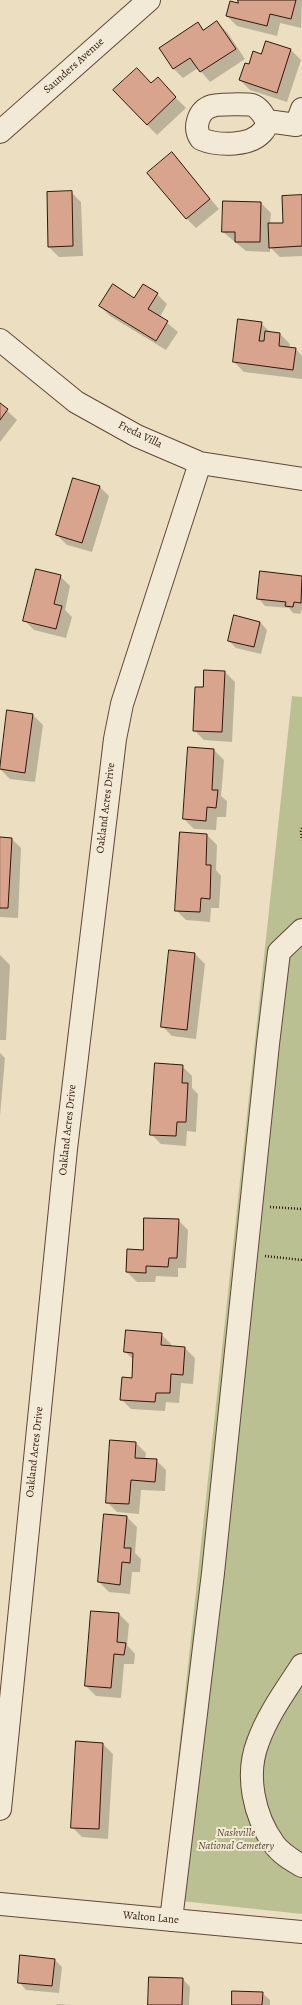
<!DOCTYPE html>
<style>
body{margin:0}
canvas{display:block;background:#ebdec1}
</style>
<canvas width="302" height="2005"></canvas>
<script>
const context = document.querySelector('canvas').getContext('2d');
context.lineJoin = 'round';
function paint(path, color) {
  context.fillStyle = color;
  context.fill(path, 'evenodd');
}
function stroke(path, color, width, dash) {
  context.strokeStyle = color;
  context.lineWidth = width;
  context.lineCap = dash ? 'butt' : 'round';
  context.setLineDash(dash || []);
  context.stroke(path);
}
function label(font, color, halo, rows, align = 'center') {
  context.font = font + ' Alegreya,serif';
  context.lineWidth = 4;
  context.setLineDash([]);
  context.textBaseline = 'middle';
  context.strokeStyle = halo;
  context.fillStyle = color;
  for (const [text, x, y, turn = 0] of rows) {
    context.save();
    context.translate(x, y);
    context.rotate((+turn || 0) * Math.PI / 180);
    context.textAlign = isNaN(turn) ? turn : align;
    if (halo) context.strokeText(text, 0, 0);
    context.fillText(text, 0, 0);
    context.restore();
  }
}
const green = new Path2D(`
 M292,696L302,697V1914L163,1899Z`);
const shadow = new Path2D(`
 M239,0H302L301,28L280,23L277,36L237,26L227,16L238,4Z
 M217,22L227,32L245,59L210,82L198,68L183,78L173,68L198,24L204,30Z
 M266,42L291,50L301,60L287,102L250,90L240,80L249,65L262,55Z
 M151,85L167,89L186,108L157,135L147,125Z
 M172,154L219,209L196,228L186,218Z
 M71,192L81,202L83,256L59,257L49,247Z
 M302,196V256L280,257L270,247V252L246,251L223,232L261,203L271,213L270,224L284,223Z
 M157,294L167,304L160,317L178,332L166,350L110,316L100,306Z
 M261,323L270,332L280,334L290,344L289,348L296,349L302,356V379L244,372L234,362Z
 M0,404L17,420L0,442Z
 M99,486L109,496L92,552L67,545L57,535Z
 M261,573L302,577V609L300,614L293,613L289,608L265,606L258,598Z
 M60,576L70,586L65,610L72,617L66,638L34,630L24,620Z
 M235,616L260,622L267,630L261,654L236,648L229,641Z
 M225,672L235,682L232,742L204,740L194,730L204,688Z
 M8,711L33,715L43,725L35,782L10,779L0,769Z
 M214,750L224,760L221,796L227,801L226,817H217L216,830L194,829L184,819Z
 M181,833L207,835L217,845L216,870L221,876L219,908H211L210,922L186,920L176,910Z
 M0,838H11L21,848L18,918L0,917Z
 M170,952L195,954L205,964L196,1039L172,1036L162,1026Z
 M0,955L10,965L6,1040H0Z
 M0,1053L5,1058L0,1116Z
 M182,1066L192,1076V1088L198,1094L196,1132L187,1131L186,1146L161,1144L151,1134Z
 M178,1220L188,1230L186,1268H178V1277L156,1276L155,1282H137L127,1272L144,1251Z
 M161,1334L171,1344V1347L185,1348L195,1358L193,1384L181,1383L179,1403L166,1402L165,1411L131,1409L121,1399L133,1379L134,1360L125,1352Z
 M136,1443L146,1453L145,1459L156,1460L166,1470L165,1491L141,1490L139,1514L117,1512L107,1502Z
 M105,1515L127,1517L137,1527L135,1553L141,1559L140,1572H132L130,1594L109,1592L99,1582Z
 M119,1614L129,1624L127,1645L135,1654L134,1664H124L121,1698L96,1696L86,1686Z
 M103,1744L113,1754L108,1839L82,1837L72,1827Z
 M55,1960L62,1967L59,1993L26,1990L19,1982Z
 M183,1979L190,1987L189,2005H149Z
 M262,1993L270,2000V2005H233Z
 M57,2004L73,2005H57Z`);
const building = new Path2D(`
 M238,0H296L291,19L270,14L267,26L226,16L230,1L238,3Z
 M217,21L236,49L200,72L190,58L173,69L159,48L198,22L203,30Z
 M266,41L291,49L277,93L239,80L245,63L249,64L253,51L261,54Z
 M137,68L151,83L158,77L176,97L147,125L113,90Z
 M172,152L210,199L186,219L147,173Z
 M72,191L73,246L48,247L47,192Z
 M302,195V246L269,248L268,223H283L282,196Z
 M223,201L261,202L260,242H235V232H222Z
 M113,284L134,298L143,284L158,293L148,309L168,321L156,341L99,306Z
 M238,319L262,322L259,341H264L265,331L280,333L279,346L296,348L293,370L233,362Z
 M0,403L8,409L0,420Z
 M73,478L100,486L82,543L56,535Z
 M36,569L61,575L54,604L62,606L56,629L23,621Z
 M260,571L302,576L301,603L294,602L293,607L285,606L286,602L257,599Z
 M234,615L260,622L254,647L228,641Z
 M204,670L225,671L222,732L193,731L195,687H203Z
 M7,710L33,714L25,773L0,769Z
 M188,747L214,749L212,790H218L216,808L207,807L206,821L183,819Z
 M180,832L207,834L206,865H211L210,899L201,898L200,912L175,911Z
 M0,837L12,838L8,908H0Z
 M169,950L195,953L187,1030L161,1027Z
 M155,1063L183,1065L182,1083H188L186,1122H177L176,1136L150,1135Z
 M144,1218L179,1219L177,1258H169L168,1267L146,1266V1273L126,1272L127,1249L143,1250Z
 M126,1330L162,1333L161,1345L185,1347L183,1375L171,1374L170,1393H156L155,1402L120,1400L122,1377L132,1378L133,1353L124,1352Z
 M110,1440L136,1442L135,1458L157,1459L155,1482L131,1480L129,1504L106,1503Z
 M104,1514L127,1516L124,1548H131L130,1563L122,1562L120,1585L98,1582Z
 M91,1611L119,1613L117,1642L126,1643L124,1655L114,1654L111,1688L85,1686Z
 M76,1741L103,1743L99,1829L71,1828Z
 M20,1955L55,1959L52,1986L18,1983Z
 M149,1977L183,1978L182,2005H148Z
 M232,1991L263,1992L262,2005H232Z`);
const path = new Path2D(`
 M302,828L301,831L302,840
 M270,1207L302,1209
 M265,1256L302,1260`);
const minor = new Path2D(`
 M267,121C266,123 266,128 264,130C252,147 218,146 201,139C193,128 198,110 212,106C217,104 247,104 252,105C260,108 263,115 267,121L296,125L302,109
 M0,132L149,0
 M0,340L76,402L137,436L200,463L302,479
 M302,1665C286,1690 268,1714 258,1742C245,1775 254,1816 274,1844C281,1854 292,1860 302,1866
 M0,1809L66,1149L115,739L122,704L200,463
 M0,1904L302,1932
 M171,1920L213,1573L268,1044L279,952L302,930`);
const streetNames = [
 ["Saunders Avenue",74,66,-42],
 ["Freda Villa",140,435,26],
 ["Oakland Acres Drive",106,808,-83],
 ["Oakland Acres Drive",68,1130,-84],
 ["Oakland Acres Drive",35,1452,-84],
 ["Walton Lane",151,1918,5]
];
const parkNames = [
 ["Nashville",236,1833],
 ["National Cemetery",236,1846]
];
paint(green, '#bac091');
paint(shadow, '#0003');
paint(building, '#d8a48d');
stroke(building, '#311609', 1);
stroke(minor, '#604837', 24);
stroke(path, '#311609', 2.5, [1, 2]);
stroke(minor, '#f2ead7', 22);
label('11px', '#311609', '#f2ead7', streetNames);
label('italic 11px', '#5a4932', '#f2ead7', parkNames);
</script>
